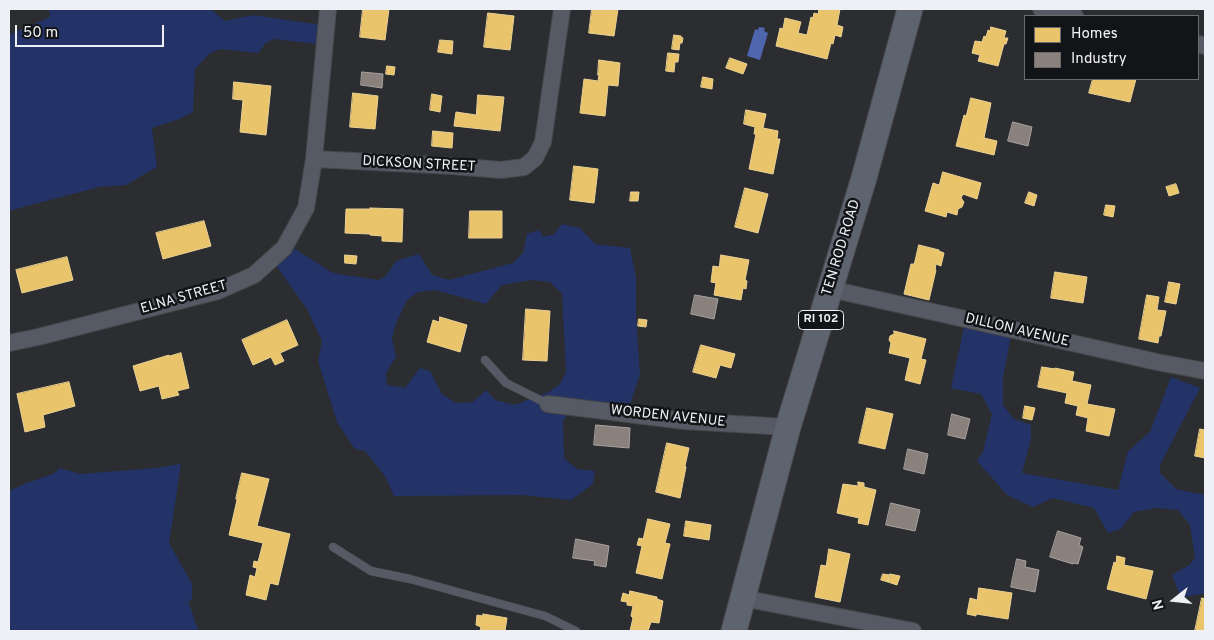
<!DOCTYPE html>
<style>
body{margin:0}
#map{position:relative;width:1214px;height:640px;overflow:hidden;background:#2b2d30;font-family:Overpass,sans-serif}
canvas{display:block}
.frame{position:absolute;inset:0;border:10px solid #eef0f5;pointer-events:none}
.legend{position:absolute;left:1024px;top:15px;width:175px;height:65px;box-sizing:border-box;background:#131417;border:1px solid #6b6c70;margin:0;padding:6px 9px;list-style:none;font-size:15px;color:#eef0f5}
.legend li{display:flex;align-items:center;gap:10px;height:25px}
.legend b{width:25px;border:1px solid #6b6c70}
.north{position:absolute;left:1149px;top:575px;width:50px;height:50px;-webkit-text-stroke:4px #131417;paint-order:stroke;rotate:254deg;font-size:14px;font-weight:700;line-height:20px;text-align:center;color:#eef0f5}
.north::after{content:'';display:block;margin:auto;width:18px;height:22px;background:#eef0f5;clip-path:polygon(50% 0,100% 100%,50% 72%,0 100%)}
.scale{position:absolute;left:15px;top:25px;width:149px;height:22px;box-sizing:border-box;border:2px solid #eef0f5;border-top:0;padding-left:6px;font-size:15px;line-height:18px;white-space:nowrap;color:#eef0f5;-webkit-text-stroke:4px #131417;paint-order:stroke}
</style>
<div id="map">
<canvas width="1214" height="640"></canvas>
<div class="frame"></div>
<ul class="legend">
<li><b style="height:14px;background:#e9c46a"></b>Homes</li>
<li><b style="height:14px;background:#8a817c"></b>Industry</li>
</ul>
<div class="north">N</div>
<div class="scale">50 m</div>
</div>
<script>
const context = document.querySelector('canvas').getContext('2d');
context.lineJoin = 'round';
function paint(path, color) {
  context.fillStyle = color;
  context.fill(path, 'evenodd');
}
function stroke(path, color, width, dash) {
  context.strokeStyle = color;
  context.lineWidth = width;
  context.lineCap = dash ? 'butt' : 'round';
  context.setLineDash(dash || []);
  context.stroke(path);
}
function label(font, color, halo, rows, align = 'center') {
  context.font = font + ' Overpass,sans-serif';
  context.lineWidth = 5;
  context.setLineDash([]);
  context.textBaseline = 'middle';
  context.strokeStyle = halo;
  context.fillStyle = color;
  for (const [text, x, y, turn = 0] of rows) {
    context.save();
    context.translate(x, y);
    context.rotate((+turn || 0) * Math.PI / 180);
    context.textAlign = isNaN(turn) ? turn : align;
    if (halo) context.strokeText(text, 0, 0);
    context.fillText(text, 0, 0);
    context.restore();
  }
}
const green = new Path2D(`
 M49,9H207L212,10L225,21L253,15L328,26L326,45L274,39L266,43L258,53L220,49L209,54L195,69L193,112L179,119L152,128L157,167L126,185L99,187L12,210L9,212V35L50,17Z
 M562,224L580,228L595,244L630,248L636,277V318L640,375L629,407L576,406L563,420L564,458L577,469L595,471L593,484L571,500L521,495L394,496L385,476L365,451L355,449L337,422L318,361L322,341L307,309L273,261L287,244L333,273L378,280L385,277L396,261L419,254L432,275L449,280L513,263L523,253L527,234L539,230L543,237L554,234ZM531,280L550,282L562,294L566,372L560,384L549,392L515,405L495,400L486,390L473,402L456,403L442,394L430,371L420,368L405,388L387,385L386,373L396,357L392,338L396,323L407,300L418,292L435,290L486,304L502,285Z
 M965,323L1012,331L1003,377V405L1014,419L1031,425V439L1022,473L1118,490L1128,451L1150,432L1171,377L1200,388L1160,465V473L1176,489L1205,495V593L1186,597L1180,596L1172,575L1189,565L1195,558L1190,525L1178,510L1156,508L1134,512L1121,529L1108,533L1094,508L1053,498L1033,507L1007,495L977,461L983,452L992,414L981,394L951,388Z
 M181,464L169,543L192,584V599L188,602C193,612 194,622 199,631H9V491L24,484L53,474L60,468L80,474L156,468Z`);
const water = new Path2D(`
 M759,27L765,28L764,31L768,33L760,60L747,56L755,29L758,30Z`);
const homes = new Path2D(`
 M363,9H389L385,40L360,37Z
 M592,9H618L614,36L589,33Z
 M819,9H840L837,25L843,27L841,37L835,35L833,44L831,43L827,59L776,46L780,28L783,29L785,18L801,22L798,33L807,35L811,17L813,18L814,13L818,14Z
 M488,13L514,16L510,50L484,47Z
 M991,27L1006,31L1004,38H1008L1006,44H1004L998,66L978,61L980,55L972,53L975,41L982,42L984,36L986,37L988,30L990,31Z
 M674,35L681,36V37L683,38L682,43H680L679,50L672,49Z
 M440,40L453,41L452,54L438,52Z
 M668,53L679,54L678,62H675L674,72L666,71Z
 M730,58L747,64L743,74L726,68Z
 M599,60L620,63L618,86L608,85L605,116L580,113L584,79L598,81L599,75H598Z
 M387,66L395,67L394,75L386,74Z
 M703,77L713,79L712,89L701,87Z
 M1093,79H1136L1130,102L1089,93Z
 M234,82L271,86L266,135L240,132L243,100L233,99Z
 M353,93L378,96L375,129L350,127Z
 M432,94L442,96L440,112L430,110Z
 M478,95L504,97L500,131L454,126L456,112L476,115Z
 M971,98L991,103L984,138L997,141L994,155L956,146L964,115L966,116Z
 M746,110L766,114L763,128L778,131L777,139H780L773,174L749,169L756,134H754L755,127L744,124Z
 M433,131L453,133L452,148L432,146Z
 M574,166L598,169L594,203L570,200Z
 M943,172L981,183L977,199L963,194L961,198L964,202L962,207L958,209L957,215L947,212L946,217L925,211L933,183L939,185Z
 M1176,184L1179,193L1169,196L1166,187Z
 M745,188L768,194L758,233L735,227Z
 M631,192H639L638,201H630Z
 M1029,192L1037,195L1034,206L1025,203Z
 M1106,205L1115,206L1113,217L1104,215Z
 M370,208L403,209L402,242L382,241V236L370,235V234L345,233L346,209H371Z
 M470,211H502V238H469Z
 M204,221L211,246L163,259L156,233Z
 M919,245L939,250V251L944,253L941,266L936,264L935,270H936L929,300L904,294L911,264H914Z
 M345,255L357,256L356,264L345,263Z
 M721,255L749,260L745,280L747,281L746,289L743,288L741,300L714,295L716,283L711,282L713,266L719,267Z
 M67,257L73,280L22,293L16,270Z
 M1055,272L1087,277L1083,303L1051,298Z
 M1169,282L1180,284L1176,304L1165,302Z
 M1147,295L1159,297L1157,310L1166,311L1161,336H1159L1158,343L1139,339Z
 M526,309L550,311L547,361L523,360Z
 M440,317L467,325L460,352L427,342L433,320L439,322Z
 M639,319L647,320L646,327L638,326Z
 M287,320L298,345L280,353L284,361L275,365L271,357L253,365L242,340Z
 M894,331L926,339L921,359L926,360L920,384L905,380L910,358L889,353L891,343L889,340L890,336L894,334Z
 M701,345L735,354L731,368L720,365L716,378L693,372Z
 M181,353L189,388L177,391L179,395L162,399L159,386L140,391L133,366L169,355V356Z
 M1042,367L1055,369V368L1074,372L1072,381L1091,385L1087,404L1115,409L1109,436L1086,431L1088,418L1076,415L1078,406L1065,403L1067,393L1038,387Z
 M69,382L75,406L43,415L45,427L25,432L17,394Z
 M1025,406L1035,408L1032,420L1023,418Z
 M867,408L893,414L885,449L859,443Z
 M1200,429L1205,430V458L1195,456Z
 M667,443L689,448L685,466L686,467L680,498L656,492Z
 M242,473L269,479L257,526L290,534L278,585L270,583L266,600L246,595L250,575L255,577L257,568L253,567L254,561L258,562L263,543L229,535L237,500L236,499Z
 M858,482L864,483V487L876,490L868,525L858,523L859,518L837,513L843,484L858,486Z
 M648,519L670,524L665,543L670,544L662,579L636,573L642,546L637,545L639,538L643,539Z
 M686,521L711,525L709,540L684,536Z
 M829,549L850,554L840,602L815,597L821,565L826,566Z
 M1117,556L1125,558L1124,565L1153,571L1146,599L1107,589L1114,562L1116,563Z
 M883,574L889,575L888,582L881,580Z
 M890,574L900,576L897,585L888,582Z
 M979,588L1012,593L1008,619L976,614V616L967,614L970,598L977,600Z
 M630,591L657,597V599L663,601L659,623L651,622L648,631H630L633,618L631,616L633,606L627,605V602L621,601L623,593L629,595Z
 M1202,598L1205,599V631H1195Z
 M483,614L507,618L505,631H480L481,627L476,625L477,615L483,616Z`);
const industry = new Path2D(`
 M362,72L383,74L382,88L361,85Z
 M1013,122L1032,127L1028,146L1008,141Z
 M695,295L718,299L714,319L691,314Z
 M952,414L970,419L965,439L948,435Z
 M596,425L630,428L629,448L594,445Z
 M908,449L928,454L924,474L904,469Z
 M891,503L920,510L915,531L886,525Z
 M1058,531L1081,538L1079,545L1083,547L1078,564L1074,563L1073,564L1050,557Z
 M576,539L609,546L606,567L594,565L595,561L573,558Z
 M1017,559L1026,561L1025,567L1039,570L1035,592L1011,587Z`);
const lane = new Path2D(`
 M485,360L506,383L548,404
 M333,547L371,571L410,579L545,616L576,631`);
const street = new Path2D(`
 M1041,9L1075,16
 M1198,44L1205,46
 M314,159L453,166L501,170L524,167L535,158L543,142L562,9
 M830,289L983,323L1157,362L1205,371
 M9,343L38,337L218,291L254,275L284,248L306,208L314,159L328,9
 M548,404L684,421L788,427
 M742,598L913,631`);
const primary = new Path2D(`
 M734,631L788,427L864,178L910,9`);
const shields = [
 [821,320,45]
];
const shieldNames = [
 ["RI 102",821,320]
];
const streetNames = [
 ["DICKSON STREET",419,165,3],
 ["TEN ROD ROAD",842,248,-73],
 ["ELNA STREET",184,298,-16],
 ["DILLON AVENUE",1017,331,13],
 ["WORDEN AVENUE",668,417,6]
];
paint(green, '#233367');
paint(water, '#4e66ad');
paint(homes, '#e9c46a');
stroke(homes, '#ead194', 1);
paint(industry, '#8a817c');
stroke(industry, '#a8a2a0', 1);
stroke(lane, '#47484b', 9);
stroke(street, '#47484b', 18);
stroke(primary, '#47484b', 27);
stroke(lane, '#565a64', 8);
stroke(street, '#565a64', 16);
stroke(primary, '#5d636f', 25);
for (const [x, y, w] of shields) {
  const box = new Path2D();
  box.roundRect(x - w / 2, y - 9.5, w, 19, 4);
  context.fillStyle = '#131417';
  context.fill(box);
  stroke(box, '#eef0f5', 1);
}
label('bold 12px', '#eef0f5', null, shieldNames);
label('14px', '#eef0f5', '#131417', streetNames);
</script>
